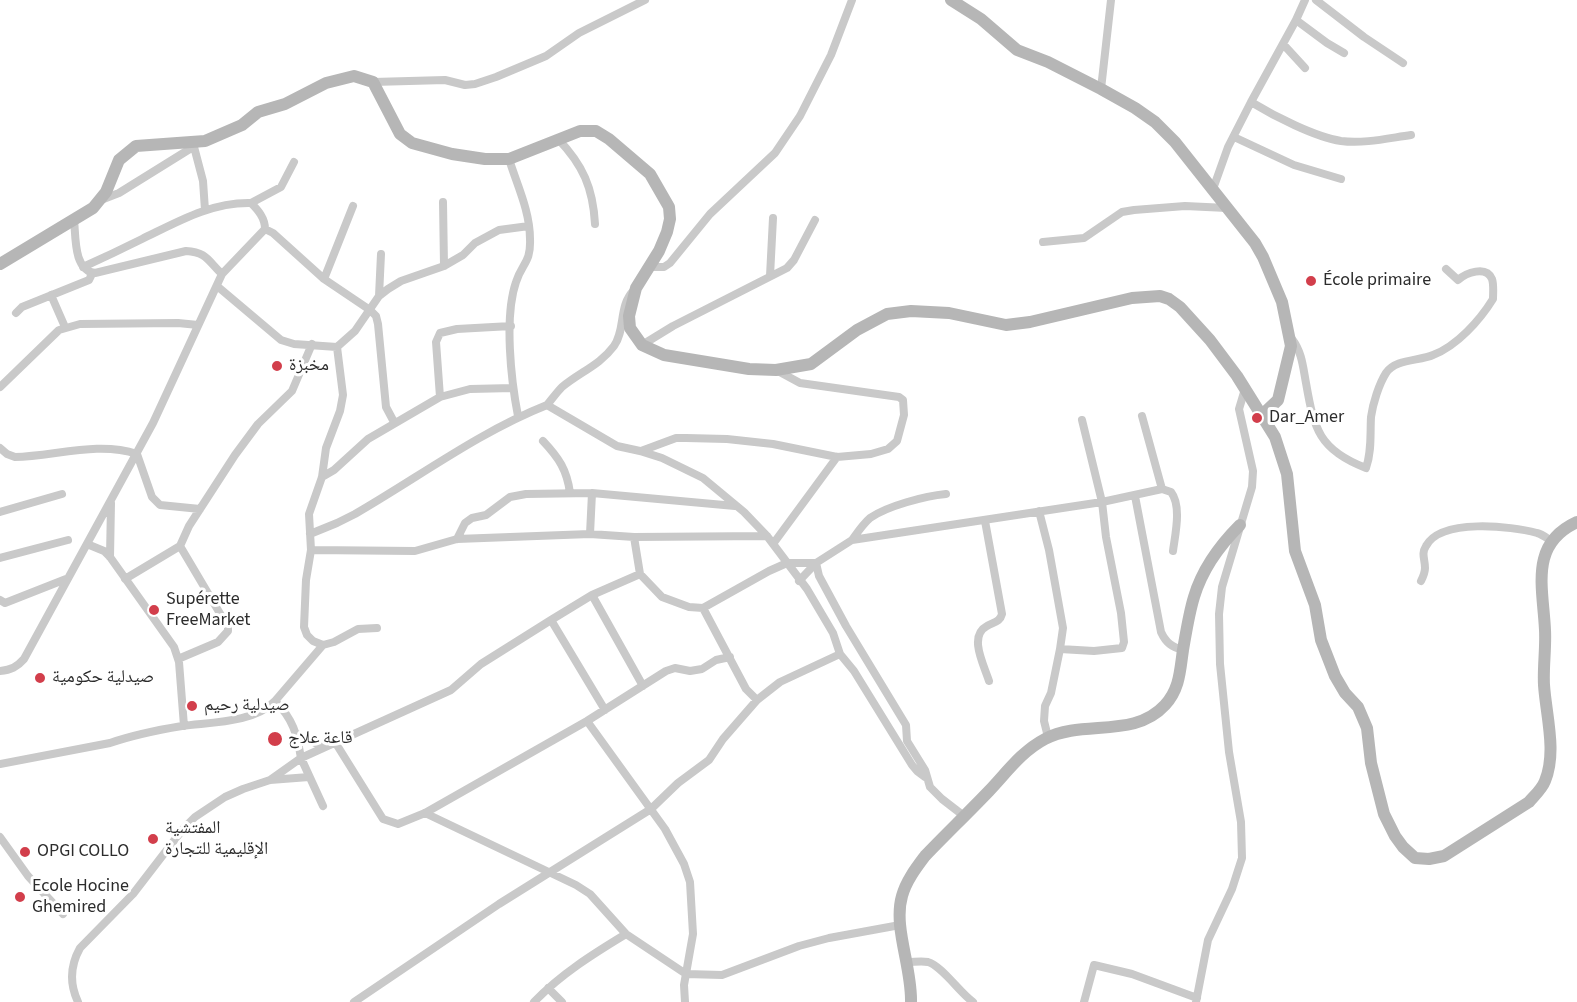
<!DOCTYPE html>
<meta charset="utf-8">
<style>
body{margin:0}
canvas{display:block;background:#fff}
</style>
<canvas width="1577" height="1002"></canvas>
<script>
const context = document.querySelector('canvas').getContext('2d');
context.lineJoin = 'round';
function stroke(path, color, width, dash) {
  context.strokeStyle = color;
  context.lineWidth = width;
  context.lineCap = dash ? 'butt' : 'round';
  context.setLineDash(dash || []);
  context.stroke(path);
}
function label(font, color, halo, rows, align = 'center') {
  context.font = font + ' "Source Sans 3","Noto Naskh Arabic",sans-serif';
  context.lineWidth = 6;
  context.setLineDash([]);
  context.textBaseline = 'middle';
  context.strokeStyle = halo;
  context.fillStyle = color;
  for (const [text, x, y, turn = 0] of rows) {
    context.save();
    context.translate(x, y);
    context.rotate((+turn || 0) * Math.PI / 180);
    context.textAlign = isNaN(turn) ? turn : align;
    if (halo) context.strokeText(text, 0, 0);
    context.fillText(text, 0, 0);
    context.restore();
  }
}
const street = new Path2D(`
 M1316,0L1364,37L1403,63
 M1296,20L1327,43L1344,53
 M1283,44L1305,68
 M373,82L445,80L465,85L475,84L496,77L546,56L579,33L645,0
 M1101,89L1111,0
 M1251,102L1296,20L1305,0
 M1234,137L1294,165L1341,179
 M558,139C583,165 593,188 595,224
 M193,143L203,181L205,210
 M509,159C517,185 530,211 530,239C531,263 522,263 516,282C504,317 511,380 518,416
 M1213,189L1228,147L1251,102C1274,116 1315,137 1341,141C1364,144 1389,138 1411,135
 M101,200L119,193L193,147
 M443,202L444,266
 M251,203L281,187L294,162
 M1043,242L1084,238L1122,212L1134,210L1185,206L1227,208
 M83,267C103,258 122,249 142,239C177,222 211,202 251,203C258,210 265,218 265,229
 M651,267H664L670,263L710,214L775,153L800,116L831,55L852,0
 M222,274L265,229L273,233L324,279L370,310L376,316L378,324L386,407L394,422
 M770,276L773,218
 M324,279L353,206
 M217,286L281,340L294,344L337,347
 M634,290C618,306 626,329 614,346C600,365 580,372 562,387C557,392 552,399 547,405L617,446L640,451L662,458L703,478L744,512L767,536L807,589L833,633L840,654L854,671L912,765L917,771L925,777
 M51,295L65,327
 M379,296L381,254
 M16,313L22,307L89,280L91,276L90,272
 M1292,339C1302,352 1303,367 1306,383C1314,429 1319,450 1366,468C1372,451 1370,434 1371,417C1373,403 1379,384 1386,373C1395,359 1419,361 1433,355C1457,346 1480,320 1493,299C1493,293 1494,285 1492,279C1486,265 1466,273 1458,280L1446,269
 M642,345L673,326L787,268L794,260L815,220
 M0,387L59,330L80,324L178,323L198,325
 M440,397L436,342L440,333L457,329L511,326
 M1142,416L1162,489
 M543,441C559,458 567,470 570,493
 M0,448L7,454L15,457C55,456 98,441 137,454L152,497L160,505L200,509
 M641,451L676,438H686L727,439L773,444L837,457L871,454L888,449L897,441L904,415L903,400L899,397L800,383L776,370
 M322,477L334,470L368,439L440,397L470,389L513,388
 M1135,496L1161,632C1166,643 1172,647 1183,650
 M1039,511L1049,550L1063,628L1060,649L1051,693L1045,706L1044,721L1048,737
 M0,512L62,494
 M985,521L1002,614C1000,622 994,622 987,626C968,636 984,665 989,681
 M310,534L337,523L355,514C419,477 479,432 547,405
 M590,534L592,493L735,506
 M457,539L465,523L472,518L486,515L510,497L526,494L592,493
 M852,540C857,533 863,524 870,518C887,506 925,496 946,494
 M87,544L104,551L110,557L174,647L179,662L184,726
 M773,544L837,457
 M311,550L415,551L457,539L590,534L634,537
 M110,557L111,503
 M0,558L68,540
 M640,574L634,537L767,536
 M125,579L180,546L189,526L235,455L258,424L292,391L312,344
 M799,581L816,563L852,540L1102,502L1162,489L1171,492C1182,506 1175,535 1173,551
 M1421,581C1423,577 1425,572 1425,568C1425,559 1421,554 1426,546C1441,518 1511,526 1537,533C1542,534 1548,539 1553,542
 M592,595L643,686
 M0,600L5,603L66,579
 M703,608L746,689L757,700L780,682L840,654
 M551,620L605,710
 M323,645L313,641L307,635L304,627L306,580L311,550L309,514L322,477L326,448L340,411L343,395L337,347L355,331L379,296L388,289L401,281L444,266L463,255L475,243L499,230L529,226
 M1060,649L1094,651L1122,648L1124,642L1121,613L1106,537L1102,502L1082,420
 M178,659L218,642L228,631V627L180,546
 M0,671C11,670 17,667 24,659L153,423L222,274C208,261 207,252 186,251L95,273C73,270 76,236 74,220
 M275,701L323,645L334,642L358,629L377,628
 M587,721L665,829L684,864L690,882L693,934L684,985L685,1002
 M297,734L323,747
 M335,742L383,819L398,824L425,813L587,721L666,671L675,668L690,671L702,669L716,660L730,657
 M0,764L110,743C133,735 158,730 182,726C211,722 254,723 275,701C293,719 297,734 301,758L270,780
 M323,806L301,758L451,690L481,664L551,620L592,595L640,574L662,597L689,607L703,608L769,571L787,563H816L819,576L846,626L906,725L907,741L925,770L930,787L942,799L964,816
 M425,813L576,885L590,894L626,934L686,974L722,975L799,946L829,938L900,925
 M0,837L28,876L63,914
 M908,962C914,962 922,961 928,962C942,966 959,992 973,1002
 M548,988L562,1002
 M78,1002C69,983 70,966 80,948L133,894L183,829L195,817L225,797L243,789L270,780L309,777
 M354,1002L499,904L651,809L678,783L709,760L723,739L757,700
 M534,1002C561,974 593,954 626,934
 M1084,1002L1094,965L1132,974L1197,998
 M1196,1002L1208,940L1232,889L1242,858L1241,822L1229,752L1220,664L1219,614L1222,587L1252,487L1253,471L1239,409L1245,389`);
const secondary = new Path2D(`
 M951,0L981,19L1017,50L1048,62L1101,89L1135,108L1155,122L1175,142L1255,243L1263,257L1282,302L1291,346L1278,400L1262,415
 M0,264L93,208L106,192L119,160L136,146L205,141L242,125L258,112L285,104L326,83L354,76L373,82L400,134L412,143L452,154L485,159H509L580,131H596L609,139L650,174L669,207L670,219L667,232L659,251L636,288L629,316L630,328L642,345L664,355L749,369L776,370L811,364L857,330L887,314L911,311L949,313L1006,325L1030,322L1132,298L1160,296L1169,299L1180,307L1210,340L1237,376L1275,437L1287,474L1295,551L1315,605L1321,640L1335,676L1345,693L1358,707L1367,728L1371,763L1384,814L1395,836L1403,847L1415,858L1429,859L1444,856L1529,802C1535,795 1542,789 1545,781C1557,752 1546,715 1544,685C1543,667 1546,648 1545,630C1543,587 1529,544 1577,522
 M911,1002C912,967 893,927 902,896C906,881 916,868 925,856C946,834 968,813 989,791C1007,772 1022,751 1045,739C1083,719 1134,739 1165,705C1180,689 1180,670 1183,650C1186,633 1189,613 1194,597C1202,570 1221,544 1240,525`);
const markers = [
 [1311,281,6,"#d23e4b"],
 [277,366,6,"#d23e4b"],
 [1257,418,6,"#d23e4b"],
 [154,610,6,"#d23e4b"],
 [40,678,6,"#d23e4b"],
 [192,706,6,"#d23e4b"],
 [275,739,8,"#d23e4b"],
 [153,839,6,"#d23e4b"],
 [25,852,6,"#d23e4b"],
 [20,897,6,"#d23e4b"]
];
const poiNames = [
 ["École primaire",1323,281],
 ["مخبزة",289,366],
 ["Dar_Amer",1269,418],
 ["Supérette",166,600],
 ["FreeMarket",166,621],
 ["صيدلية حكومية",52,678],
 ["صيدلية رحيم",204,706],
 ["قاعة علاج",288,739],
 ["المفتشية",165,829],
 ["الإقليمية للتجارة",165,850],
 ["OPGI COLLO",37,852],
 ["Ecole Hocine",32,887],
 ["Ghemired",32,908]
];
stroke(street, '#c9c9c9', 8);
stroke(secondary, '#b6b6b6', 12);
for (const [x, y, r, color] of markers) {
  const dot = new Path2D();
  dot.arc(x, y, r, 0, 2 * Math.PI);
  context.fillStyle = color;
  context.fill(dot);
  stroke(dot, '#fff', 2);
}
label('18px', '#2c2c2c', '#fff', poiNames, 'left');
</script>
